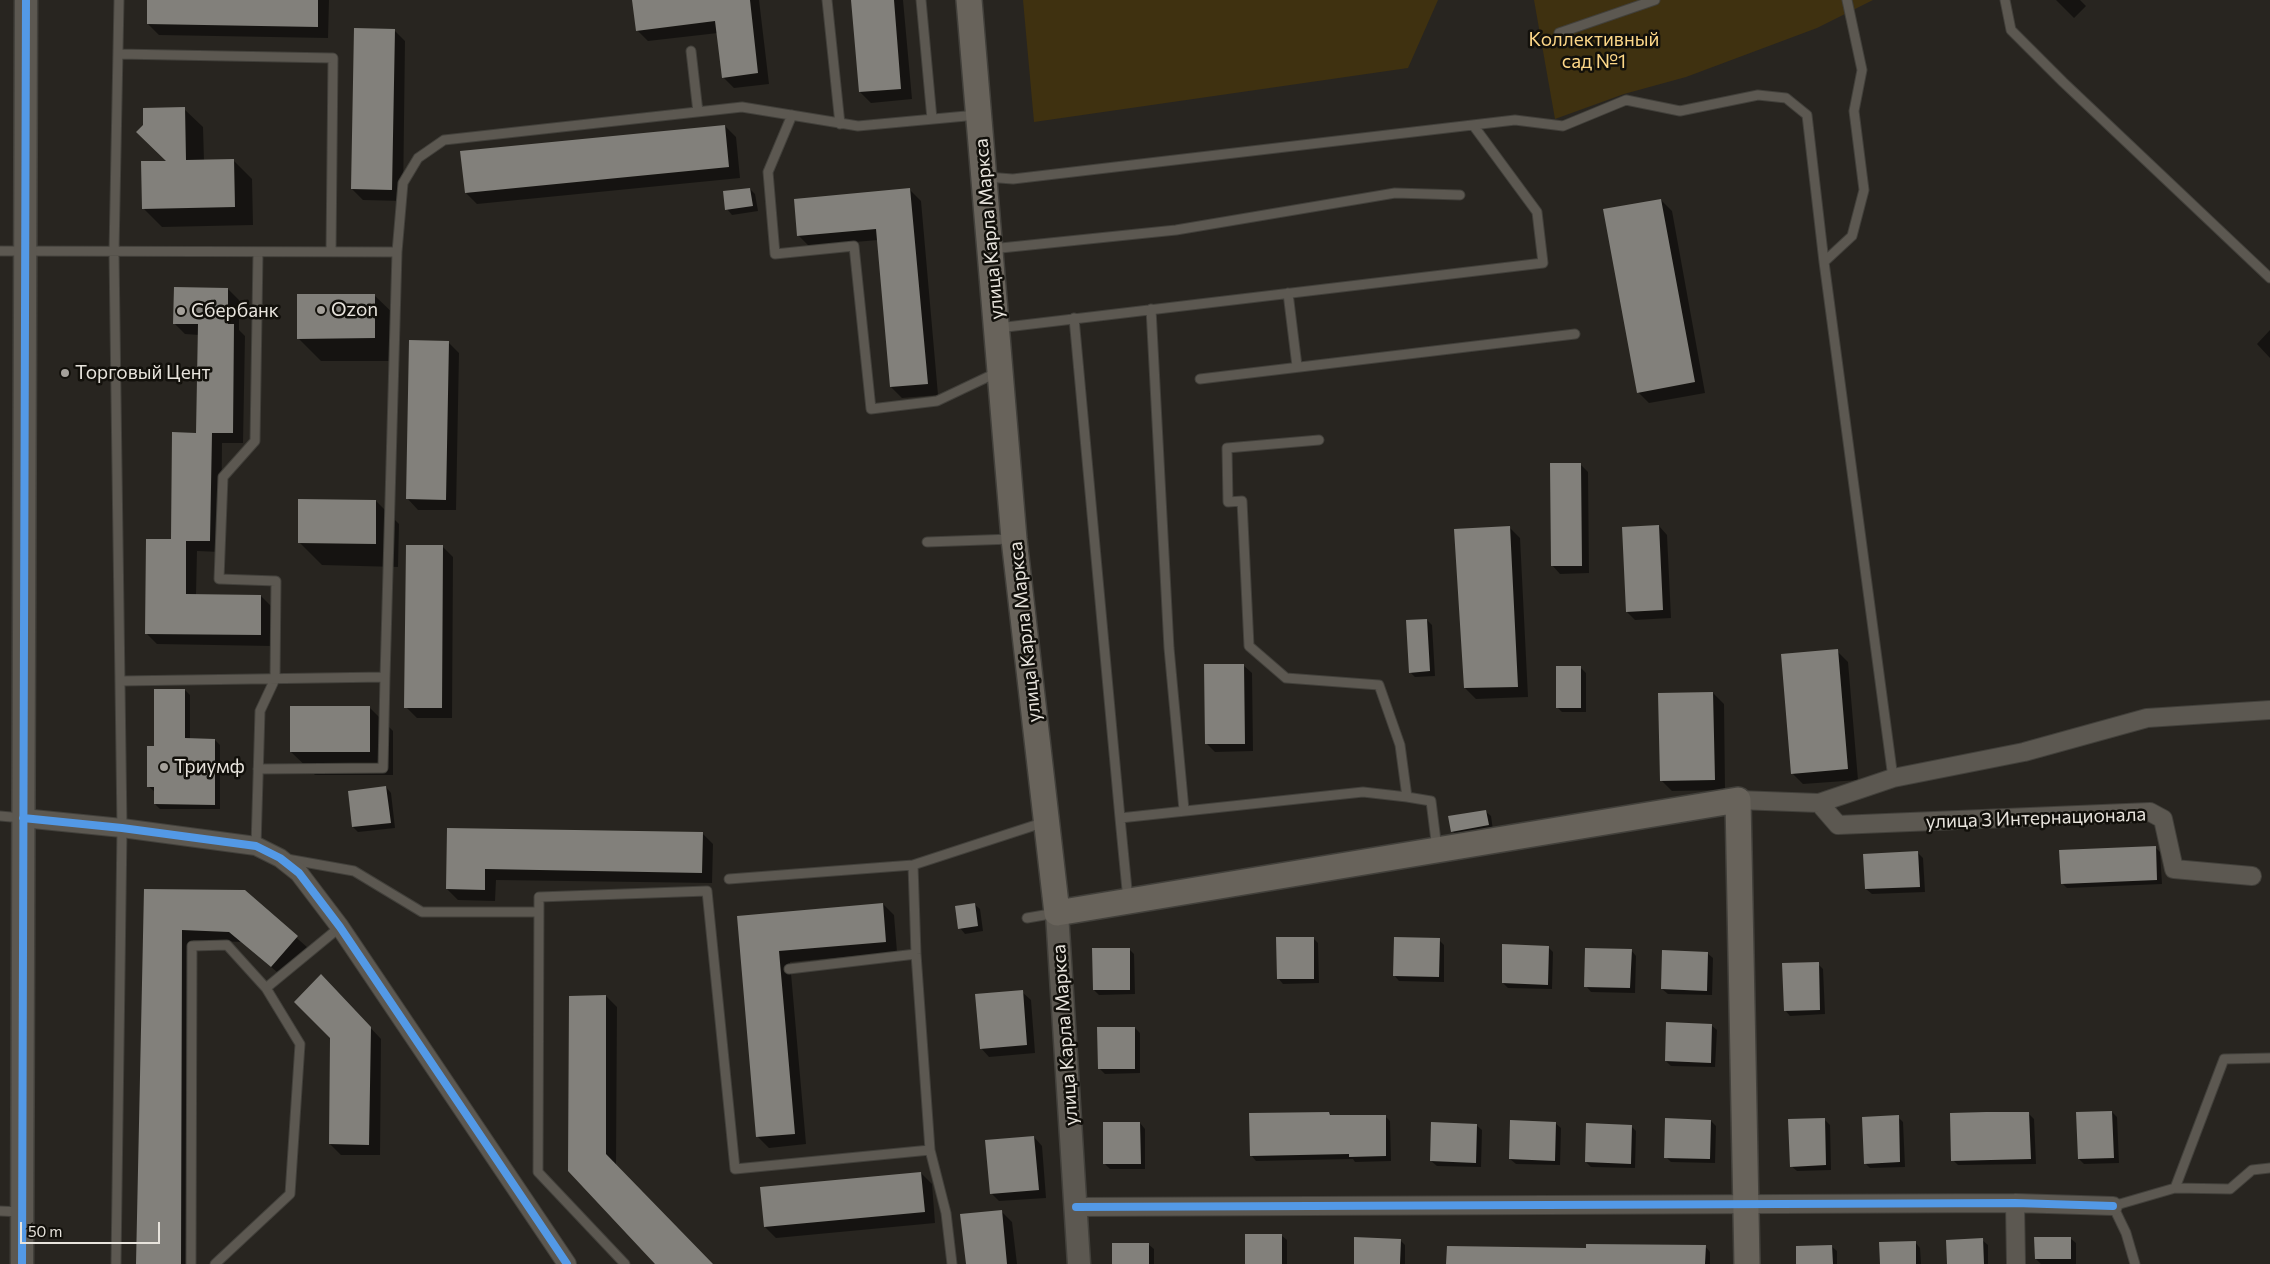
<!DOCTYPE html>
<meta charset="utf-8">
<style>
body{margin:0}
#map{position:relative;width:2270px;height:1264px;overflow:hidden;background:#282520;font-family:Commissioner,sans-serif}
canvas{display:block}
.scale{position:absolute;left:20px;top:1222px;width:140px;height:22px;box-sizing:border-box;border:2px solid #e8e4dd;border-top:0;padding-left:6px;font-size:15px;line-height:18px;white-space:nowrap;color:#e8e4dd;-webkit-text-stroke:4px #12100b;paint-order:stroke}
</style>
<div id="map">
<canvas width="2270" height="1264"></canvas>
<div class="scale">50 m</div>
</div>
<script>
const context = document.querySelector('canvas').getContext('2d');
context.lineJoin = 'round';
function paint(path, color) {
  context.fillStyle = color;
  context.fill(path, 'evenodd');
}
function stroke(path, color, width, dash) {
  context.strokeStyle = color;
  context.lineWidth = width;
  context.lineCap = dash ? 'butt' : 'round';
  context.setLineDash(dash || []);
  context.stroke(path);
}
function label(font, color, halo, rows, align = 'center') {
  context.font = font + ' Commissioner,sans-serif';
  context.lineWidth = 5;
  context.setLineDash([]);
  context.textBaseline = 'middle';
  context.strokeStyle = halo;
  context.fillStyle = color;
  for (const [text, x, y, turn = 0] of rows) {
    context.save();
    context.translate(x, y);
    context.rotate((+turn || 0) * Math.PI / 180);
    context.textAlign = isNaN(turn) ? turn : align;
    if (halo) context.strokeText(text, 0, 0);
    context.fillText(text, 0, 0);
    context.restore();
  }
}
const green = new Path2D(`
 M1023,0H1438L1408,68L1034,122Z
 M1534,0H1873L1817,28L1686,77L1624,94L1555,119Z`);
const shadow = new Path2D(`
 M149,0H329L328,38L159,35L148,24Z
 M633,0H759L769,84L734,88L723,77L718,33L648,41L637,30Z
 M852,0H903L912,99L871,103L860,92Z
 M2056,0H2080L2086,6L2074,18Z
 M394,30L405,41L403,201L363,200L352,189Z
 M184,109L203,127L204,161H234L252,179L253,225L162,227L143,208L168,162Z
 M725,126L736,137L740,178L477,204L466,193Z
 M750,189L755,194L758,211L732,215L727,209Z
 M910,190L921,201L938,395L902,398L891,387L878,240L809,246L798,235Z
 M1661,200L1672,211L1705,393L1649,403L1638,392Z
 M228,289L239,300V330L245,336L243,443H222L221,552L197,551L196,595L261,596L272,607L271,646L157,644L146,633L172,540L197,434L199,335L185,334L174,323Z
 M374,295L398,318V361H321L298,338Z
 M2270,330V358L2257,344Z
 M448,342L459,353L456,510H418L407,498Z
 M1580,464L1588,472L1589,573L1560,574L1552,565Z
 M376,501L399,524L398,567L322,565L299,542Z
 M1659,526L1667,535L1671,618L1635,620L1627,612Z
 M1509,527L1520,538L1528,697L1476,699L1465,688Z
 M442,546L453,557L452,718H417L406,707Z
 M1427,620L1432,625L1435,676L1415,677L1410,672Z
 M1837,651L1848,662L1858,780L1803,784L1792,773Z
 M1243,665L1252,673L1253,751L1215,752L1207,744Z
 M1580,667L1586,673V712H1562L1557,707Z
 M185,690L190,695V740H215L220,745V809H160L155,804V792L148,786L156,748Z
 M1713,693L1724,704L1725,790L1672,791L1661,780Z
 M370,708L393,731V775H315L291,752Z
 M386,787L391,793L395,828L358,832L353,827Z
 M1485,811L1491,816L1493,830L1458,836L1452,831Z
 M448,829L702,833L713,844L712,883L496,880L495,901L458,900L447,889Z
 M2155,847L2160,852L2162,884L2067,888L2062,883Z
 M1918,853L1923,858L1925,892L1872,894L1866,889Z
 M145,890L244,891L308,948L283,977L241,942L193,940L191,1264H137Z
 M883,904L894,915L897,952L790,962L806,1144L769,1148L758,1137L738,917Z
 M974,904L980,909L983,931L965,934L960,928Z
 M1313,938L1318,943L1319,983L1283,984L1278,978Z
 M1439,940L1444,945V982L1399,981L1394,975Z
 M1548,947L1553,952L1552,989L1508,988L1503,983Z
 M1129,949L1134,954L1135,994L1099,995L1094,990Z
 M1631,950L1636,956L1635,993L1591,992L1586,986Z
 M1707,953L1713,958L1712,995L1668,994L1662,989Z
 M1818,964L1823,969L1825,1014L1790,1016L1785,1010Z
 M332,987L381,1039L380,1155H341L330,1144Z
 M1022,992L1031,1000L1035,1053L989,1057L981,1048Z
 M606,996L617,1007L616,1166L712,1264H657L569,1170Z
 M1711,1025L1717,1030L1715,1067L1671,1066L1666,1061Z
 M1135,1028L1140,1033V1073L1105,1074L1099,1068Z
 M2112,1112L2117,1117L2119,1163L2084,1164L2079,1159Z
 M1329,1113L1332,1116H1385L1390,1121L1391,1161L1355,1162L1353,1159L1256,1161L1251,1155Z
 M2029,1114L2034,1119L2036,1164L1958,1165L1953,1160Z
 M1898,1117L1903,1122L1905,1167L1870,1168L1865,1163Z
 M1824,1119L1830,1125L1831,1170L1797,1171L1791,1166Z
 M1711,1121L1716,1126L1715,1163L1671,1162L1666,1157Z
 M1140,1123L1145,1129V1169H1110L1105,1164Z
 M1555,1123L1561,1128L1560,1165L1516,1164L1510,1159Z
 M1476,1125L1482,1130L1481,1167L1437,1166L1431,1161Z
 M1631,1126L1636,1131L1635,1168L1591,1167L1586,1162Z
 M1034,1137L1042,1146L1046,1198L999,1201L991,1193Z
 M921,1173L932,1184L935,1223L776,1238L765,1227Z
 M1001,1211L1012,1222L1017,1264H967Z
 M1281,1235L1287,1240V1264H1246Z
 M2070,1238L2076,1243V1264H2041L2036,1259Z
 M1400,1240L1405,1245V1264H1355Z
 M1982,1240L1988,1245V1264H1948Z
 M1915,1242L1920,1248L1921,1264H1881Z
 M1148,1244L1154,1249V1264H1113Z
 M1705,1246L1710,1252V1264H1447L1587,1250Z
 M1831,1246L1837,1251V1264H1798Z`);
const building = new Path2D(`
 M147,0H318V27L147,24Z
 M632,0H750L758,73L722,78L715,21L636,31Z
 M851,0H894L901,89L859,92Z
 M354,28L395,29L392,190L351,189Z
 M185,107L186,160L234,159L235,207L142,209L141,161H166L136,132L143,125V108Z
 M725,125L729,167L465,193L460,151Z
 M750,188L753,206L725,210L723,191Z
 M910,188L928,384L890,387L876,229L797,236L794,199Z
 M1661,199L1695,382L1637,393L1603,209Z
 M174,287L228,288V324H234L233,433H212L210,541H186V594L261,595V635L145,634L146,539H171L172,432L196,433L198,324H173Z
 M297,294H375V338L297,339Z
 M409,340L449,341L446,500L406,499Z
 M1550,463H1581L1582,566H1551Z
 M298,499L376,500V544L298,543Z
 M1659,525L1663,610L1626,612L1622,527Z
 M1510,526L1518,687L1464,688L1454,529Z
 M406,545H443L442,708H404Z
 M1427,619L1430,671L1409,673L1406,620Z
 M1838,649L1848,769L1791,774L1781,654Z
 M1204,664H1244L1245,744H1205Z
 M1556,666H1581V708H1556Z
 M154,689H185V738L215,739V805L154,804V787H147V746H154Z
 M1713,692L1715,780L1660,781L1658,693Z
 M290,706H370V752H290Z
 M386,786L391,823L352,827L348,791Z
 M1486,810L1489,825L1451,832L1448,816Z
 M447,828L703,832L702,873L485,869V890L446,889Z
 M2156,846L2157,880L2061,884L2059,850Z
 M1918,851L1920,887L1865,889L1863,854Z
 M144,889L245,890L298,936L271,967L229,932L182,930L181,1264H136Z
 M883,903L886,942L779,951L795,1134L756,1137L737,916Z
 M975,903L978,926L958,929L955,906Z
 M1276,937H1314V979H1277Z
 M1394,937L1440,938L1439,977L1393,976Z
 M1502,944L1549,946L1548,985L1502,983Z
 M1092,948H1130V990H1093Z
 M1585,948L1632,949L1630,988L1584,987Z
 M1662,950L1708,952L1707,991L1661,989Z
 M1819,962L1820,1010L1784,1011L1782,963Z
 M321,974L371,1027L369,1145L329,1144L330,1038L294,1002Z
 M1023,990L1027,1045L980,1049L975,994Z
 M606,995V1154L713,1264H655L568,1171L569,996Z
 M1666,1022L1712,1024L1711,1063L1665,1061Z
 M1097,1027H1135V1069H1098Z
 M2112,1111L2114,1158L2078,1159L2076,1112Z
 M1329,1112L1330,1115H1386V1156L1349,1157V1154L1250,1156L1249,1113Z
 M1986,1112H2029L2031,1159L1951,1161L1950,1113Z
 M1899,1115L1900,1162L1864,1164L1862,1117Z
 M1665,1118L1711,1120L1710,1159L1664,1158Z
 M1825,1118L1826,1165L1790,1167L1788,1119Z
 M1510,1120L1556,1122L1555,1161L1509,1159Z
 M1103,1122H1140L1141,1164H1103Z
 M1431,1122L1477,1124L1476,1163L1430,1161Z
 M1586,1123L1632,1125L1631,1164L1585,1162Z
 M1034,1136L1039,1190L990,1194L985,1140Z
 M921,1172L925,1212L764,1227L760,1187Z
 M1002,1210L1007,1264H966L960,1214Z
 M1245,1234H1282V1264H1245Z
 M1354,1237L1401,1239L1400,1264H1354Z
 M2034,1237H2071V1259H2035Z
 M1983,1238L1984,1264H1947L1946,1240Z
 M1916,1241V1264H1880L1879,1242Z
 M1112,1243H1149V1264H1112Z
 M1586,1244L1706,1245L1705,1264H1446L1447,1246L1586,1248Z
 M1832,1245L1833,1264H1796V1246Z`);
const service = new Path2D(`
 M827,0L840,124
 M921,0L932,119
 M2005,0L2011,30L2063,82L2270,278
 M1559,33L1655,0
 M691,51L698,112
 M118,54L333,58L331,252
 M792,115L768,172L775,254L854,246L871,409L937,401L998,372
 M986,177L1013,179L1515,120L1563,126L1626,100L1680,111L1758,95L1786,98L1807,115L1824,262L1893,778
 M991,249L1176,230L1395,193L1460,195
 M0,251L397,252L403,183L418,158L444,140L742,107L858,126L977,115
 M1824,262L1852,236L1864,190L1854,111L1862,70L1847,0
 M1288,293L1297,366
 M1151,309L1169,648L1184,810
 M1074,318L1120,818L1363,792L1407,797
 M998,328L1543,263L1537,212L1473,125
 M1200,379L1575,334
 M1319,440L1227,448L1228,502L1242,501L1249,646L1286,678L1379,685L1400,745L1407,797L1431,801L1437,849
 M927,542L1012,539
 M120,681L385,677L397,252
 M258,769L383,768L385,677
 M0,816L22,818
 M1120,818L1128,900
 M256,846L260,711L275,679L276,581L219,579L223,477L255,441L258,252
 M287,859L354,871L422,912H539
 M913,865L916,954L930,1150
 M729,879L913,865L1045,822
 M1027,918L1056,913
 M789,969L916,954
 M2175,1188L2224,1059L2270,1058
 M0,1211L22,1212
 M116,1264L122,828L114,252L119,0
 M191,1264L192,946L227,945L266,988
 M215,1264L290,1194L300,1044L266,988L340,927
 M625,1264L538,1172L539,897L707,891L735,1169L930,1150L946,1213L952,1264
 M2135,1264L2126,1233L2113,1206L2175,1188L2230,1189L2252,1170L2270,1168`);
const minor = new Path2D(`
 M1738,800L1819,803L1893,778L2024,752L2147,718L2270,710
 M1819,803L1838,825L2150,812L2163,819L2174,869L2252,876
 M23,818L122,828L256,846L280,858L299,873L340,927L567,1264
 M2015,1203L2016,1264
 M1076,1207L2015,1203L2113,1206`);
const tertiary = new Path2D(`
 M1057,913L1079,1264
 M22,1264L26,0`);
const secondary = new Path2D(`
 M969,0L1014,539L1057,913L1738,800L1747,1264`);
const cycleway = new Path2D(`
 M23,818L122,828L256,846L280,858L299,873L340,927L567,1264
 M1076,1207L2015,1203L2113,1206
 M22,1264L26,0`);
const markers = [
 [321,310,5,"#a5a19b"],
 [181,311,5,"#a5a19b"],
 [65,373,5,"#a5a19b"],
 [164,767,5,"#a5a19b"]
];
const parkNames = [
 ["Коллективный",1594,40],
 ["сад №1",1594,62]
];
const streetNames = [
 ["улица Карла Маркса",989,229,-95],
 ["улица Карла Маркса",1025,632,-96],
 ["улица 3 Интернационала",2036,818,-2],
 ["улица Карла Маркса",1065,1035,-94]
];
const poiNames = [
 ["Ozon",331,310],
 ["Сбербанк",191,311],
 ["Торговый Цент",75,373],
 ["Триумф",174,767]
];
paint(green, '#3f3110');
paint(shadow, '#0007');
paint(building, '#82807b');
stroke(service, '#42403b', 11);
stroke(minor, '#42403b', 20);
stroke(tertiary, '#42403b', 25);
stroke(secondary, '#42403b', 28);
stroke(service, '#5c5851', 9);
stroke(minor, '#5c5851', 18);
stroke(tertiary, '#5c5851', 22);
stroke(secondary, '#68635b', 25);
stroke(cycleway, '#5399e6', 8);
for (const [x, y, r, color] of markers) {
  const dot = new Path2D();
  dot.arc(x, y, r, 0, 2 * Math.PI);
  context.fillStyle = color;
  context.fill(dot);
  stroke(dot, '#12100b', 2);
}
label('19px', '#fdd788', '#12100b', parkNames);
label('19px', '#e8e4dd', '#12100b', streetNames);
label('19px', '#e8e4dd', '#12100b', poiNames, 'left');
</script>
